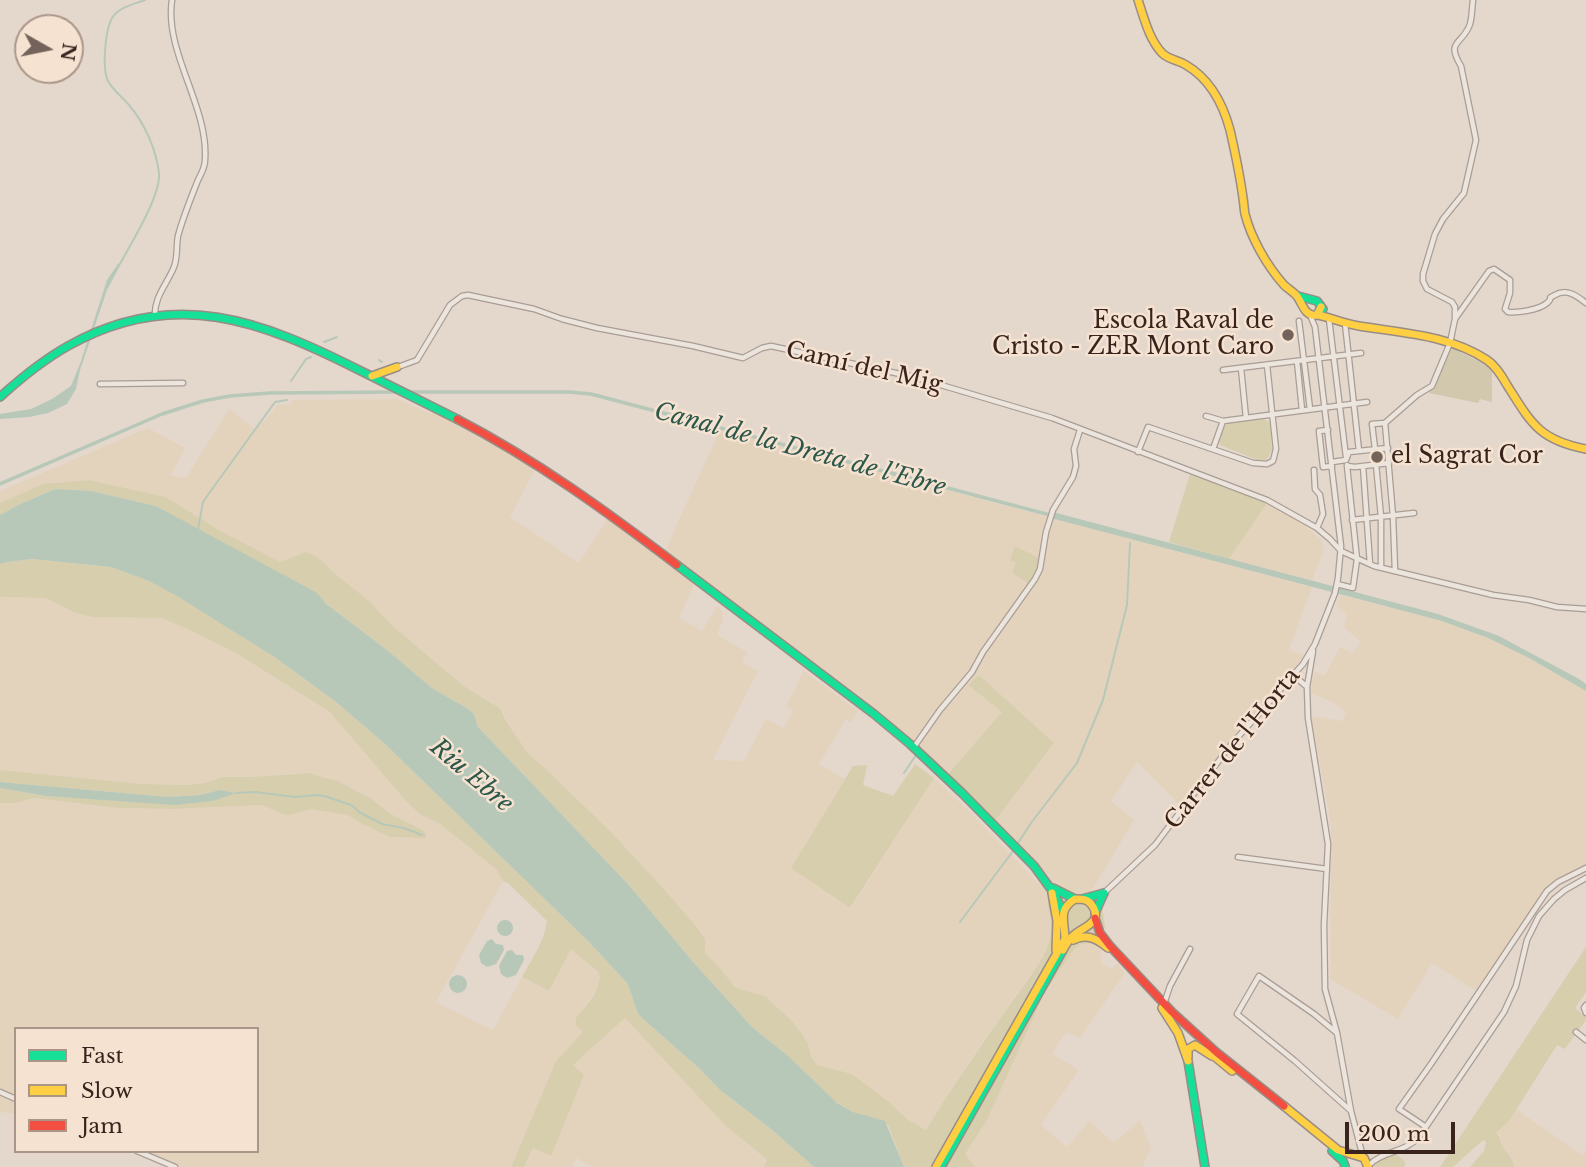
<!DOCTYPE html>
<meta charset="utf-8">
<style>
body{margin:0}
#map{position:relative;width:1586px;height:1167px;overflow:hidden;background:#e4d7cc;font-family:"Libre Baskerville",serif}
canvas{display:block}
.legend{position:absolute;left:14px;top:1027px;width:245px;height:126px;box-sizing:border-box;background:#f6e2d1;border:2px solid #aa9689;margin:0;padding:9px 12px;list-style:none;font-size:21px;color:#38241d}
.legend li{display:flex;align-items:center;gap:14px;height:35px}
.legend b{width:35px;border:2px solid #aa9689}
.north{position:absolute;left:14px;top:14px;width:70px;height:70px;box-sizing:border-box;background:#f6e2d1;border:2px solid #aa9689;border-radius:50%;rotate:99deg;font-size:19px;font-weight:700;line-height:28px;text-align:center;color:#38241d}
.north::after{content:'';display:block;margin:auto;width:24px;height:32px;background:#74635a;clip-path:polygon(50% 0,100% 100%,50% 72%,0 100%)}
.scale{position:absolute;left:1345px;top:1122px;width:110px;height:32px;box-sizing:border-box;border:4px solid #38241d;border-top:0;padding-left:9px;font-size:21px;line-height:24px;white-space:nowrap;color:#38241d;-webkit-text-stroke:5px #f6e2d1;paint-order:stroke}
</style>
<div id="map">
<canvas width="1586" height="1167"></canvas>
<ul class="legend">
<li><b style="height:9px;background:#16e098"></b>Fast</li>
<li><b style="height:9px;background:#ffcf43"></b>Slow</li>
<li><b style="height:9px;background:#f24e42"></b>Jam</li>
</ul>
<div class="north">N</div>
<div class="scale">200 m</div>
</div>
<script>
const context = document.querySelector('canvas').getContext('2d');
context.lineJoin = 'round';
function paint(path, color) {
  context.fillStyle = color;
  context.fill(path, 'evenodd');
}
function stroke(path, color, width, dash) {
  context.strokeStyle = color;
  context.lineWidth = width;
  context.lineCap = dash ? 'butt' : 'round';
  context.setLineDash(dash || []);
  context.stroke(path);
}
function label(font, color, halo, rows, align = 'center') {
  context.font = font + ' "Libre Baskerville",serif';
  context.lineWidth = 5;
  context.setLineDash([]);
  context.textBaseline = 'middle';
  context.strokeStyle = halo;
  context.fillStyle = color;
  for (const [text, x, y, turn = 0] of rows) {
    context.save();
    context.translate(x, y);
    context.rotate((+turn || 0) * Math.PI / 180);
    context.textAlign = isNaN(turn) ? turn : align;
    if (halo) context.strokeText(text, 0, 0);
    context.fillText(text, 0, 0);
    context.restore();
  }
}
const farmland = new Path2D(`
 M398,399L431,414L433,411L477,432L536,468L510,517L579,563L608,518L695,583L679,618L702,631L717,606L722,611L723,620L717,635L747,652L742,662L758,671L713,760L744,761L766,719L784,728L793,710L786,706L804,671L858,711L851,723L846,719L819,764L845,779L791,868L851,908L934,778L964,806L1049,894L1048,907L1052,927L1050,940L1044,954L1028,982L1015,996L963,1071L925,1131L908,1120L889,1102L852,1074L817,1065L811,1056L808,1044L803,1035L792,1021L765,996L740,989L729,981L716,963L705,954V944L703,935L700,931L663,888L611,832L552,775L528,753L507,723L503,712L492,702L464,686L447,672L393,626L368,600L338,576L316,556L300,554L280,562L219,530L166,497L89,480L43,484L0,503V491L148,428L185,448L171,475L186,478L229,409L256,430L278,405H289L293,400Z
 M720,430L1312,587L1289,650L1304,655L1292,672L1264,701L1222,751L1180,805L1137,762L1111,801L1134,820L1091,892L1073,894L1065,891L1055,885L994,822L1054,743L979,675L968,685L1003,712L946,775L924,751L865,700L802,656L664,553Z
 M1267,503L1297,519L1321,540L1324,549L1312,580L1229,559Z
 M1341,595L1442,621L1488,638L1529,658L1586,691V871L1553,887L1481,994L1432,963L1398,1019L1330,979L1331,829L1328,807L1311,716L1343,721L1346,712L1330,701L1311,693L1314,672L1325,675L1340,647L1352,653L1361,642L1344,627L1347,615L1336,606Z
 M0,597L45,598L76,613L93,617L161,618L190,630L239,655L330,712L406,801L421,815L440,824L496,869L503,881L436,1002L493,1030L522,977L549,991L571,948L599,974L600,977L597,989L576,1018L577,1027L584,1032L556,1061L511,1167H181L144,1151H257V1029H16V1114L0,1112V803H16L34,798L119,808L173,809L262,805L282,814L289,815L311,809L348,814L358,822L390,837L423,838L421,829L389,813L372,799L338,781L320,775L296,773L251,777H223L205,783L188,785L142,784L0,770Z
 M1087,942L1095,945L1101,951V963L1112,969L1117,963L1125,973L1080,1038L1066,1032L1052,1054L1079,1070L1041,1125L1067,1147L1089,1121L1114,1143L1140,1120L1151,1149L1143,1165L1144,1167H975L964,1154L987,1120L1045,992L1074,949L1078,945Z
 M625,1018L722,1121L767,1161L764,1167H592L576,1158L573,1167H524L533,1148L551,1156L573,1065Z
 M1516,1109L1582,1155L1586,1151V1167H1514L1513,1159L1502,1146L1500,1136L1496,1133L1509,1121Z`);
const green = new Path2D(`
 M1264,419L1270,423L1272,450L1267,459L1260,461L1220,445C1218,439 1223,427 1228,423Z
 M1190,474L1267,503L1229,559L1169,542Z
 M89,480L166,497L219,530L280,562L306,552L316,556L338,576L368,600L393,626L447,672L464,686L500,708L507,723L528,753L552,775L611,832L663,888L700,931L705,939V954L716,963L734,986L740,989L765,996L792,1021L803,1035L808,1044L811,1056L817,1065L852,1074L889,1102L908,1120L926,1130C950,1090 977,1052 1003,1014C1017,994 1032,977 1043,956C1048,947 1052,936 1051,925C1050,907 1043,902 1055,885C1070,895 1088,897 1104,888L1110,894L1102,905L1105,927L1095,945C1087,942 1081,943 1074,949L1045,992L987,1120L965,1154L975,1167H904L888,1125L853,1112L833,1100L786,1054L753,1028L693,962L627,883L478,727L474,714L470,710L432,688L387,650L325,603L156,506L91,491L55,489L16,506L0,515V503L43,484Z
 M1015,546L1041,559L1037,570L1028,583L1012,573L1016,563L1010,560Z
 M32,559L111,567L149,581L177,595L276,658L336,702L384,743L589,942L628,984L638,1014L651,1026L700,1069L720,1090L771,1129L814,1167H764L767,1160L724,1124L625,1018L573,1065L584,1075L551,1156L533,1148L524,1167H511L556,1061L583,1032L576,1026V1018L592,998L597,989L600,977L598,972L571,949L549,991L522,977C531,960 545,941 547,921L508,883L503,881L496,869L440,824L421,815L406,801L330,712L239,655L190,630L161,618L93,617L76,613L45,598L0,597V564L7,562Z
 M979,675L1054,743L994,822L947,775L1002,712L968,685Z
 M915,764L934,778L850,908L791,868L853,766L867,765L863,785L893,796Z
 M0,770L142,784L188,785L205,783L223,777H251L309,773L338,781L372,799L389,813L421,829L426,834V838L390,837L358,822L348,815L311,809L289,815L282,814L262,805L173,809L119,808L34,798L16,803H0V788L46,796L213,801L235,793L219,790L201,795L168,797L0,782Z
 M1586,947V992L1575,1008L1586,1017V1020L1565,1049L1557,1045L1509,1121L1496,1133C1501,1137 1500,1142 1503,1147C1509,1156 1512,1155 1514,1167H1470L1484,1151L1486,1142L1483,1140L1453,1167H1440Z
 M1395,1153L1406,1163L1404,1167H1372L1376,1160Z`);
const cemetery = new Path2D(`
 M1450,347L1492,368V402L1480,399L1478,403L1429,393Z`);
const water = new Path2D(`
 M123,260L107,290L80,370L76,389L67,404L48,413L29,417L0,419V414L31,409L52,399L71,386L81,361L107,280L118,264Z
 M55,489L91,491L156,506L317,593L325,603L387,650L432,688L470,710L474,714L478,727L627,883L693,962L753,1028L786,1054L837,1103L853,1112L885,1121L904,1167H814L771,1129L720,1090L700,1069L651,1026L638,1014L628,984L589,942L384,743L336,702L276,658L177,596L149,581L111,567L32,559L7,562L0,564V515L16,506Z
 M1049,511L1438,614L1499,636L1579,679L1586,684V691L1529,658L1488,638L1442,621L1047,517Z
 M0,782L168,797L201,795L219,790L236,793L213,801L175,805L46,796L0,788Z
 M497 928a8 8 0 1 1 16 0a8 8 0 1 1-16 0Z
 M492,939L496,944L503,945L504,950L496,964L487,967L481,963L479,955L487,941Z
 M512,950L516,955H523L524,960L516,975L507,978L501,974L499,966L507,951Z
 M449 984a9 9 0 1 1 18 0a9 9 0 1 1-18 0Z`);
const stream = new Path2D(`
 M121,262C132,242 161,195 159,173C156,149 145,124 129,105C124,99 111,88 108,81C102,69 105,30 112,18C119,7 134,4 145,0
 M324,342L337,337
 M379,360L382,362
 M291,381L306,359L311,357
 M198,529L203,502L210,492L275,402L287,400
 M904,773L916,755
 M236,793L255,792L295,797L318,795L328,797L353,806L359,812L382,824L404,828L422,835
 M1016,846L1031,823L1077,763L1103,700L1127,605L1130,543
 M960,922L1013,851`);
const canal = new Path2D(`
 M408,392H569L591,394L1050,515
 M0,484L162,414L203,401L230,396L270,393L401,392`);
const street = new Path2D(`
 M155,316C154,297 167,284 174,267C178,257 176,246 178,236C183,217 191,198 198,180C201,174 205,168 205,160C209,107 164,52 172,0
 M1329,319L1346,457
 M1455,319V307L1452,302L1427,289L1423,281V274L1435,234L1443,219L1464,193L1476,140L1461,66C1445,40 1463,45 1470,24C1472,17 1472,8 1473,0
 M1299,321L1310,409
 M1345,323L1359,451
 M1297,361L1302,410
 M398,367L417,360L450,305L462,296L468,295L534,309L562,319L597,328L693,346L743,358L762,348L771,346L914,377L1052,418L1267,500L1317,528L1330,539L1341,551L1374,566L1493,595L1529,600L1557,607L1586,609
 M1241,368L1246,418
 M1223,370L1361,353
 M100,384L183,383
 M1206,416L1223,421
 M1385,423L1417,395L1432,386L1450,343L1455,319L1489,271L1494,269L1510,280V293L1505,309L1508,312C1518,313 1539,310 1547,303C1555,296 1545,300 1555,295C1567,288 1577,296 1586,303
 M1385,423L1393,516L1395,571
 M1328,430L1319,431L1323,467L1332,466
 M1213,449L1223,421L1367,402
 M1375,449L1372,424L1385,423
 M1138,452L1148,427L1253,463L1267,464L1273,461L1276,449L1267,365
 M1332,462L1346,460L1349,452L1388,448
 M1376,464L1381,517V567
 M1347,465V466L1355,467L1389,463
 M1363,466L1370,564
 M1314,470L1315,489L1320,495L1323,514L1317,528
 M1352,520L1414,513
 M1337,584L1353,588L1357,559L1347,466
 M1313,651L1307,687L1308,718L1328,844L1324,925L1325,989L1337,1033L1351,1111L1363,1157
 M1290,680H1299L1306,686
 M914,747L940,710L972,672L983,652L1035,579L1040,569L1046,532L1053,510L1073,477L1076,466L1074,449L1080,430
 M1238,857L1327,869
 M1104,893L1155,845L1230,746L1303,664L1315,644L1335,593L1338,578L1341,546L1315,327L1310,315
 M1164,1004L1170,986L1190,949
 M1586,1005L1584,1008L1586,1013
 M1576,1032L1586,1040
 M1337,1033L1314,1014L1259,976L1237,1014L1295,1061L1351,1111
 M0,1092L16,1099
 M1426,1127L1399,1109L1431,1064L1547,891L1558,882L1586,868
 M137,1151L175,1167
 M1368,1166C1382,1151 1406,1152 1419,1137L1504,1012L1516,986L1527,940L1539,916L1554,899L1565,890L1586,878`);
const fast = new Path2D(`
 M1298,296L1317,301L1323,309
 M0,397C21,378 43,360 68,346C174,286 262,321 361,371C393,387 425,403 457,419
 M677,565L874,714L910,744L962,793L1034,866L1053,892L1063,911
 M1053,888L1075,899
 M1082,899L1104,893
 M1095,913L1104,893
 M1188,1061L1205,1167
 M1332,1151L1343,1161L1345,1166
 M941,1167L1063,950`);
const slow = new Path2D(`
 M1138,0C1144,18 1149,39 1162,53C1169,60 1178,60 1186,65C1210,79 1223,104 1230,130C1235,152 1240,176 1243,198C1244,204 1244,209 1245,214C1251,238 1267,266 1284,285C1287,288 1292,291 1296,295C1303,303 1304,317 1317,315L1321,307
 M1318,315C1332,318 1345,324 1359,326C1402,333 1450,335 1487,360C1496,366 1502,376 1507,385C1531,423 1539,440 1586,449
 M372,376L397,367
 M1052,893L1057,921L1056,950
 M1073,940C1087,933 1097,939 1108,948
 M1162,1008L1178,1033L1188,1061
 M1209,1052L1232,1071
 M1188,1057V1049L1195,1045L1212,1056
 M1284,1106L1338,1150L1364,1158L1368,1167
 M936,1167L1065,939C1065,922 1057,910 1075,899C1082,899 1087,899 1091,904C1105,922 1083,927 1074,935C1069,939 1066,944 1063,950`);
const jam = new Path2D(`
 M457,419C536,460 606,511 677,565
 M1095,918L1100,933L1110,946L1172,1012L1216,1052L1284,1106`);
const markers = [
 [1288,335,7,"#74635a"],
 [1377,457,7,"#74635a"]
];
const poiNames = [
 ["Escola Raval de",1274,322],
 ["Cristo - ZER Mont Caro",1274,348],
 ["el Sagrat Cor",1391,457,"left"]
];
const streetNames = [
 ["Camí del Mig",864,368,13],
 ["Carrer de l'Horta",1233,749,-51]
];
const waterNames = [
 ["Canal de la Dreta de l'Ebre",800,450,15],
 ["Riu Ebre",471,776,40]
];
paint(farmland, '#e4d3bc');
paint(green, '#d7ceae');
paint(cemetery, '#d1c8ad');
paint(water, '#b7c8b9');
stroke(stream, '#b7c8b9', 2);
stroke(canal, '#b7c8b9', 3.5);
stroke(street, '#a99d95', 7);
stroke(fast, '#998c85', 10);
stroke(slow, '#998c85', 10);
stroke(jam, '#998c85', 10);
stroke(street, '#ece5de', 4.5);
stroke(fast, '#16e098', 7);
stroke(slow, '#ffcf43', 7);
stroke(jam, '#f24e42', 7);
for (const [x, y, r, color] of markers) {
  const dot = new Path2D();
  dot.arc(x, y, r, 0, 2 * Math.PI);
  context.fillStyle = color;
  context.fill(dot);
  stroke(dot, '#f6e2d1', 2.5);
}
label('23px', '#38241d', '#f6e2d1', poiNames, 'right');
label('23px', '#38241d', '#f6e2d1', streetNames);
label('italic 24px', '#2c584b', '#f6e2d1', waterNames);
</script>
